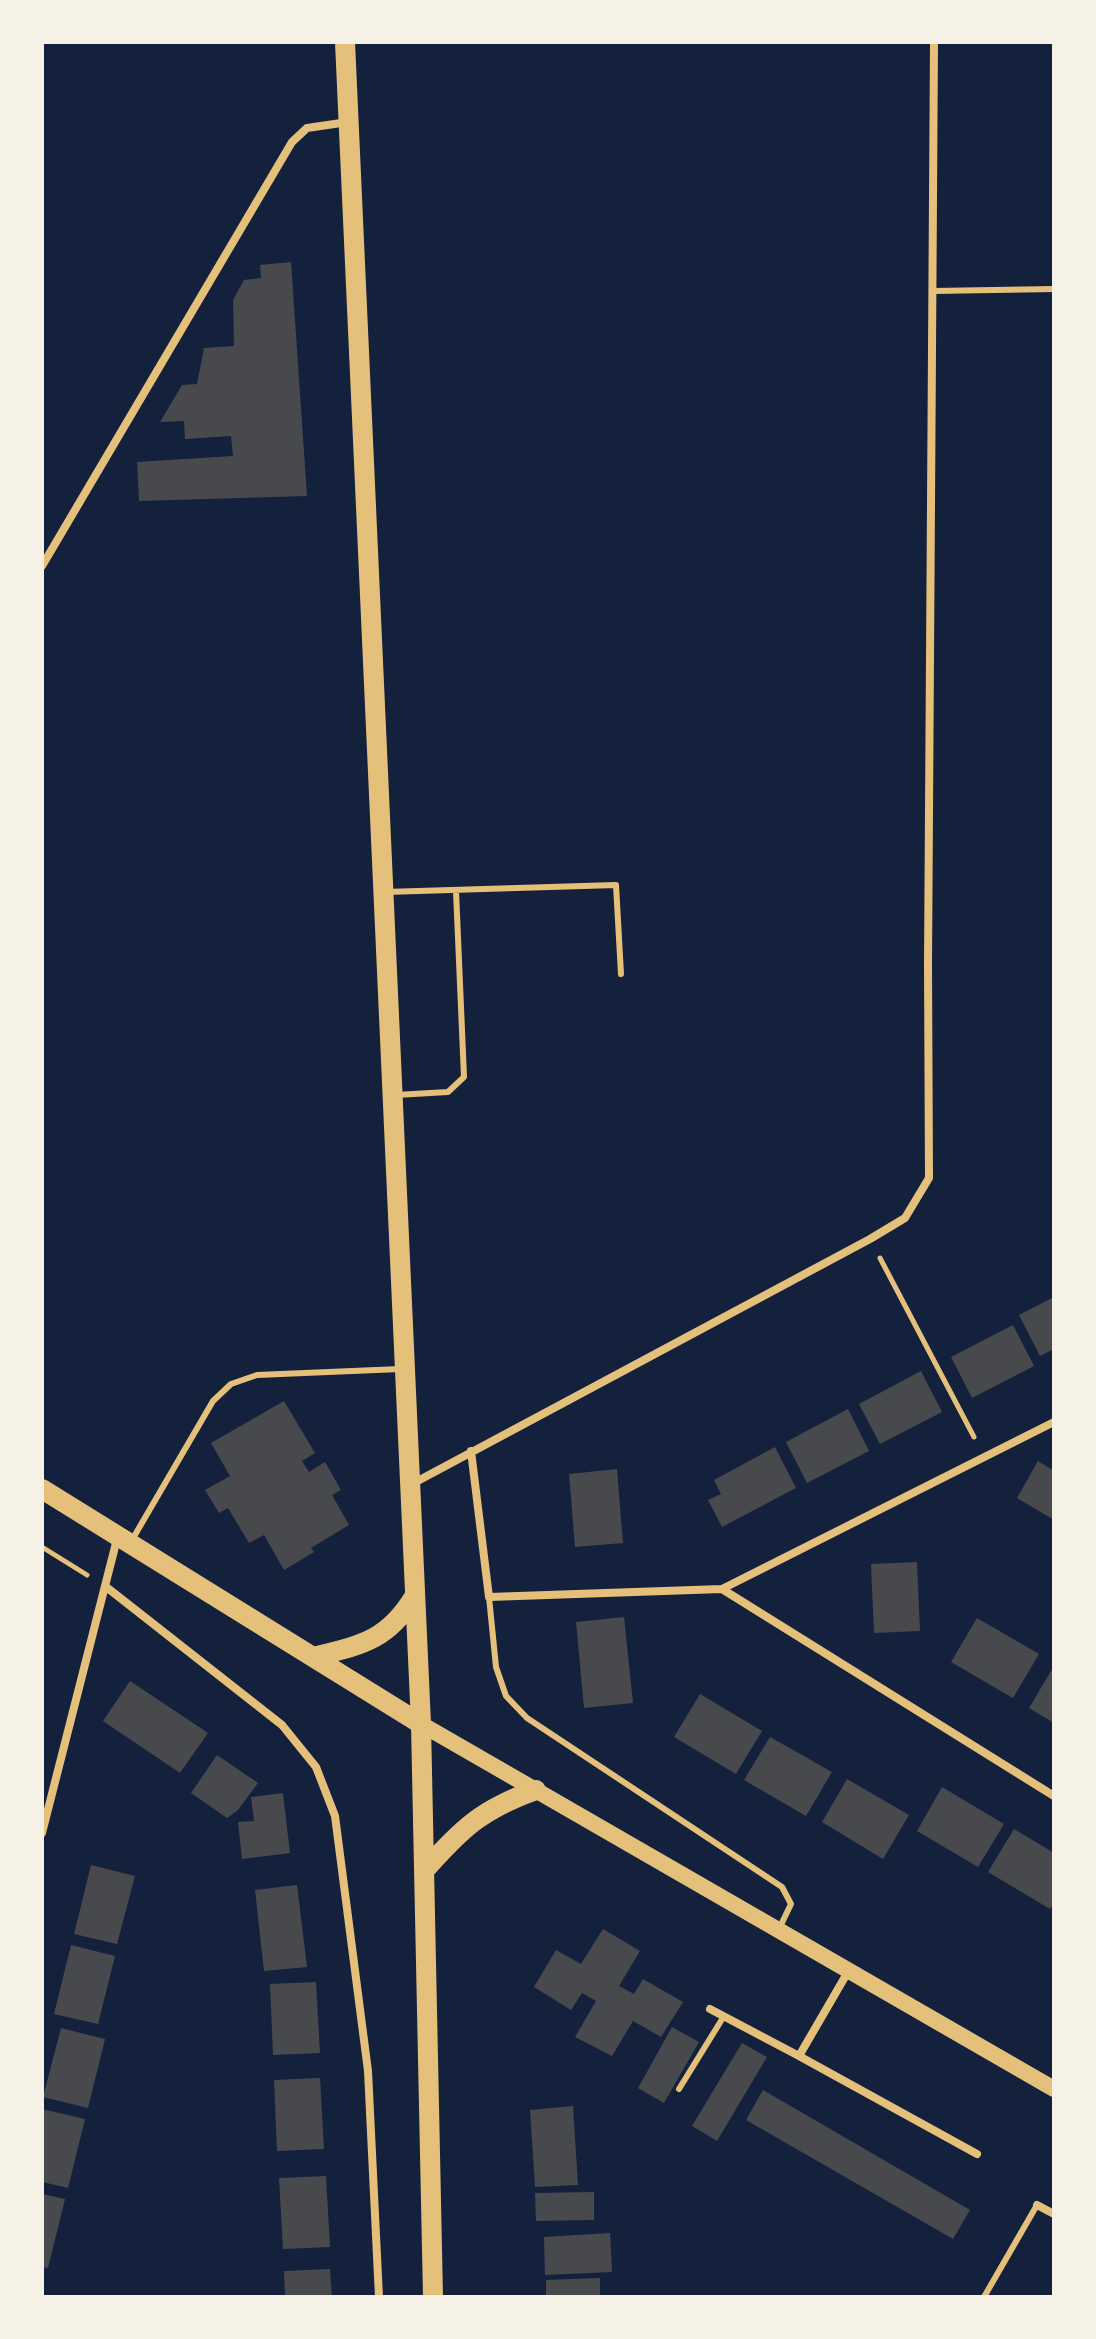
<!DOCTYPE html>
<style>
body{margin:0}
#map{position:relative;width:1096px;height:2339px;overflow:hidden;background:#14213d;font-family:"Fira Sans Condensed",sans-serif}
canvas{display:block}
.frame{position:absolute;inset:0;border:44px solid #f6f1e7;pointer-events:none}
</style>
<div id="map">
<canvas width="1096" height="2339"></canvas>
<div class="frame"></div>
</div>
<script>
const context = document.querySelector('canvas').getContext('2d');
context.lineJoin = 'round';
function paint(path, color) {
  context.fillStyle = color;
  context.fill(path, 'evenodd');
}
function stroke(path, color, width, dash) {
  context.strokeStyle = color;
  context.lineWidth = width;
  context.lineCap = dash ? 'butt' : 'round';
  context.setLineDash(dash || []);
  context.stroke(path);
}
const building = new Path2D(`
 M291,262L307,496L139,501L137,462L233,456L231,436L185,439L184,421L160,422L182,385L197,384L204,348L234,346L233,300L244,280L261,278L260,265Z
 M1054,1297V1349L1040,1356L1019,1315Z
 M1013,1325L1034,1366L972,1398L951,1357Z
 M921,1371L942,1412L880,1444L859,1404Z
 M284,1401L315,1453L302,1461L309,1472L325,1462L341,1490L332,1495L349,1525L311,1548L314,1552L284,1570L264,1535L249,1543L228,1508L219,1513L205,1490L230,1476L211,1443Z
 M848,1409L869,1451L807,1483L786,1442Z
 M775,1447L796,1488L722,1527L708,1500L721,1494L714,1480Z
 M1038,1461L1054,1471V1520L1017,1498Z
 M617,1469L623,1543L575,1547L569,1474Z
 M917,1562L920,1631L874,1633L871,1564Z
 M624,1617L633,1703L584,1708L576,1622Z
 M977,1618L1039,1654L1013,1698L951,1662Z
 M1054,1666V1723L1029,1708Z
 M130,1681L208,1733L180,1773L103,1721Z
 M700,1694L762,1731L736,1774L674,1737Z
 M770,1737L832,1772L806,1816L744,1780Z
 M217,1755L258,1783L238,1810L227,1818L191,1793Z
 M847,1779L909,1815L883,1859L822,1822Z
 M942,1787L1004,1824L978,1867L917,1831Z
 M283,1793L290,1853L242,1859L238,1822L254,1821L251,1797Z
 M1014,1829L1054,1853V1902L1050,1909L988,1872Z
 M91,1865L135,1876L117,1944L74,1934Z
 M297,1885L307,1967L264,1971L255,1890Z
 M603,1929L640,1951L619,1986L634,1994L643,1979L683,2002L661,2037L633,2021L612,2056L575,2037L596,2001L582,1993L571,2010L534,1987L556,1950L581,1964Z
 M71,1945L115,1956L98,2024L54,2014Z
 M316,1982L320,2053L273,2055L270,1984Z
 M672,2027L699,2042L664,2103L638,2088Z
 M61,2028L105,2039L88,2108L43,2097Z
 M742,2043L767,2057L717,2141L692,2126Z
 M320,2078L324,2149L277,2151L274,2080Z
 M763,2090L970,2210L953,2239L746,2120Z
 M573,2106L578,2185L535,2187L530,2110Z
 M42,2109L85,2119L68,2188L42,2182Z
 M326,2176L330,2247L283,2249L279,2178Z
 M594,2192V2220L536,2221L535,2193Z
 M42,2194L65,2199L48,2268L42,2267Z
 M610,2233L612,2272L545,2275L544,2237Z
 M330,2269L332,2297H285L284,2271Z
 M600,2278V2297H546V2280Z`);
const path = new Path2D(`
 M880,1258L974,1437
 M42,1547L87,1575`);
const service = new Path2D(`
 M933,291L1054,289
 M385,892L616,885L621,974
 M396,1095L448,1092L464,1077L456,891
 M132,1540L213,1401L231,1384L257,1375L400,1369
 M489,1597L496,1667L506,1696L527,1718L782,1887L791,1904L779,1929
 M679,2089L724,2016
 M984,2297L1037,2205`);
const minor = new Path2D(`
 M42,566L292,142L307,128L348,122
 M471,1451L489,1597L722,1589L1054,1422
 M412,1484L870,1239L905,1218L929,1178L928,965L934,42
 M105,1586L282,1725L316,1767L335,1816L368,2071L379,2297
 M722,1589L1054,1796
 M42,1833L117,1539
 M710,2009L799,2056L849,1970
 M799,2056L977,2154
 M1037,2205L1054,2214`);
const secondary = new Path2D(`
 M421,1724L1054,2089`);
const primary = new Path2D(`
 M345,42L421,1724L433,2297
 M42,1489L421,1724
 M313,1657C361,1645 387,1641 414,1597
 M424,1871C461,1829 482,1809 536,1790`);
paint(building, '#48494c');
stroke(path, '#e5c07b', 5);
stroke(service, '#e5c07b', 6);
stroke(minor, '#e5c07b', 8);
stroke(secondary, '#e5c07b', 16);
stroke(primary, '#e5c07b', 20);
</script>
